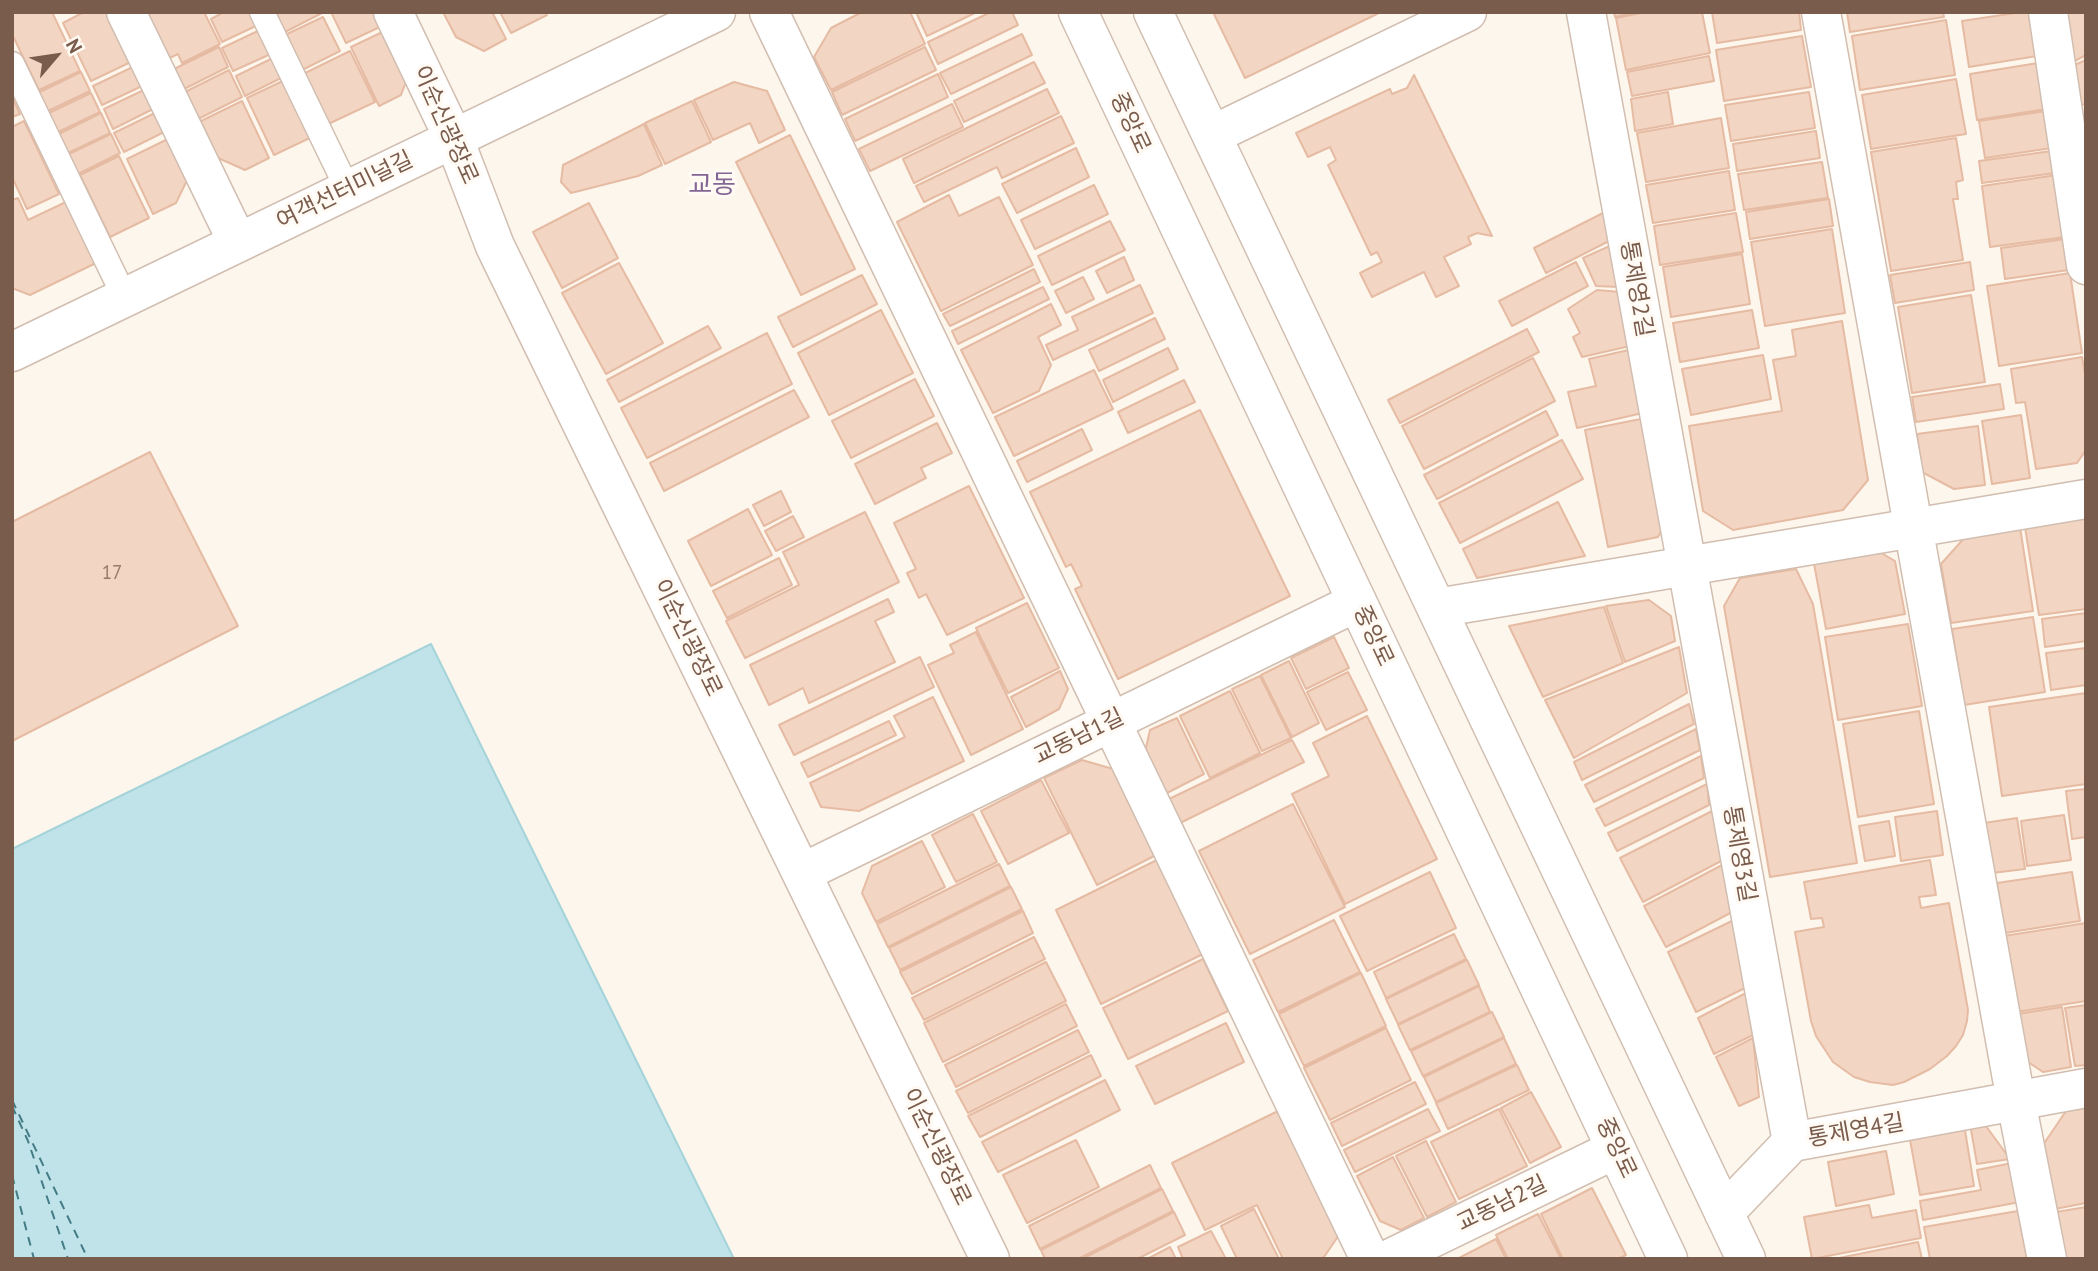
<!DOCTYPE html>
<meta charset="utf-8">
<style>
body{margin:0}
#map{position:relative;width:2098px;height:1271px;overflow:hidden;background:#fdf6ec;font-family:"PT Sans",sans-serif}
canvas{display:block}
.frame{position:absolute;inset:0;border:14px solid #7a5c4d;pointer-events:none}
.north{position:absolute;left:21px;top:21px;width:70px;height:70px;-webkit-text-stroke:5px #fffaf3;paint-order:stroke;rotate:61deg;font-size:19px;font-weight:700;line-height:28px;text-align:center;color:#7a5c4d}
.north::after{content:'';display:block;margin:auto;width:24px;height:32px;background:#7a5c4d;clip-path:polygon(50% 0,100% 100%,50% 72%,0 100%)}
</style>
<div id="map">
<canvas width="2098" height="1271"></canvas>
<div class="frame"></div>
<div class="north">N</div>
</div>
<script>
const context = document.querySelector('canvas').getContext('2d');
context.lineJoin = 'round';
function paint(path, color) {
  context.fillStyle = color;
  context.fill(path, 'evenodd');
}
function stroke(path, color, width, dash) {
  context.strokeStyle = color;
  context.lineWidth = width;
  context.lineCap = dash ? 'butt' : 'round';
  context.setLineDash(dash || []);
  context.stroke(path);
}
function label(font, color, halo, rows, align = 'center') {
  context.font = font + ' "PT Sans","Noto Sans KR",sans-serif';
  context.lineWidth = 6;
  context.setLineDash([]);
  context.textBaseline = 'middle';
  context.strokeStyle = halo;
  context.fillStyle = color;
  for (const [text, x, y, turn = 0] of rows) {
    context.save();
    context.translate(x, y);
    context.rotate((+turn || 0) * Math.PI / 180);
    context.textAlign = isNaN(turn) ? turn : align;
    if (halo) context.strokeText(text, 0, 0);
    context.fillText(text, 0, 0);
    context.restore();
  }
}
const water = new Path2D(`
 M431,644L734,1259H12V849Z`);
const ferry = new Path2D(`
 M12,1100L88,1259
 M12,1106L28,1141L68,1259
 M12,1175L34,1259`);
const building = new Path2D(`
 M12,12H52L80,71L39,90L12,34Z
 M84,12H111L135,60L91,81L63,23Z
 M140,12H204L220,44L182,63L178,54L163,61Z
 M224,12H254L260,24L222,42L211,19Z
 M275,12H322V13L285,32Z
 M336,12H380L386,24L346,43L332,14Z
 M443,12H492L506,39L484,51L456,37Z
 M500,12H545L547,15L511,33Z
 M862,12H910L925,44L831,90L814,57L831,28Z
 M916,12H977L927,36Z
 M991,12H1012L1018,25L938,64L928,42Z
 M1213,12H1381L1245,78Z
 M1614,12H1637L1615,17Z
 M1646,12H1702L1710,53L1626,70L1616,18Z
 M1712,12H1799L1801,30L1717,43Z
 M1847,12H1943L1944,17L1850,32Z
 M2022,12H2030L2037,56L1969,67L1962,21Z
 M2061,12H2086V55L2071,63Z
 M323,17L340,51L302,70L285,35Z
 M1946,20L1955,75L1860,90L1852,36Z
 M395,26L413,64L401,95L379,106L351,47Z
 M262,29L273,53L233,71L222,48Z
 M1022,34L1032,55L951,94L940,73Z
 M1802,36L1811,87L1724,101L1716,50Z
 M219,47L228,67L178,92L168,72Z
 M925,47L936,70L842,115L832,92Z
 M350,51L375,102L324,126L299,76Z
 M1709,56L1714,81L1632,96L1627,72Z
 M275,57L285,76L245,96L236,76Z
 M2086,60V104L2080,105L2070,67Z
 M1034,62L1045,83L964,122L954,101Z
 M2038,63L2046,109L1977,120L1970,74Z
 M135,66L144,85L102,105L93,86Z
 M229,70L242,97L192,122L179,95Z
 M81,72L90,91L48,111L38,93Z
 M938,74L948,97L855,141L845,119Z
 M1414,75L1492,236L1477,233L1468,237L1471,244L1444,257L1459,286L1436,297L1424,272L1372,297L1360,273L1382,262L1377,252L1371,255L1328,165L1336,160L1330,147L1308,157L1296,133L1390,89L1392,94L1407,88Z
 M287,79L314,136L274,155L247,98Z
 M1956,79L1966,134L1871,149L1862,95Z
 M734,82L767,91L785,130L759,143L750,123L713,140L694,100Z
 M146,89L155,108L113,129L104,109Z
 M1047,89L1059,113L914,183L903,159Z
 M1668,92L1673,124L1635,131L1631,99Z
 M1809,92L1815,128L1731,141L1725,105Z
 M91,93L100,112L58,132L49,113Z
 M12,97L20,114L12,117Z
 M242,101L269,158L245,170L216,157L199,122Z
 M692,101L711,142L665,164L645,123Z
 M952,104L963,127L870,171L859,149Z
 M2046,111L2052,148L1985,158L1979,121Z
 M157,112L166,131L124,152L114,133Z
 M101,113L110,133L68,153L59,134Z
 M1061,116L1074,143L1002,178L997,167L924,202L916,186Z
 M1721,118L1729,168L1646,182L1637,133Z
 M24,121L59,194L27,209L12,177V127Z
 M644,124L662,165L638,176L571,193L561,182L563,165Z
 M1816,131L1820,158L1737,171L1733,144Z
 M111,134L120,153L78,174L69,154Z
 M790,135L855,269L801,295L736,162Z
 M170,138L189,176L176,203L153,214L127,159Z
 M1956,138L1963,180L1956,182L1958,199H1953L1963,260L1891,271L1871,152Z
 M1076,148L1089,177L1017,213L1002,184Z
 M2052,151L2055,173L1982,183L1979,161Z
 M119,156L149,218L110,237L80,175Z
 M1822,162L1828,198L1744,210L1738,174Z
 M1729,171L1735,210L1653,223L1646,185Z
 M2057,175L2065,237L1990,247L1982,186Z
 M1094,185L1108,214L1035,249L1021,220Z
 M949,195L959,216L999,197L1033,265L941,311L897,222Z
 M18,198L28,220L66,202L96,263L30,295L12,288V200Z
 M1829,199L1833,226L1750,239L1746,212Z
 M589,203L618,258L562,288L533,232Z
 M1607,211L1609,241L1546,273L1534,248Z
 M1736,213L1743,252L1660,265L1654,226Z
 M1110,221L1125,250L1052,285L1038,256Z
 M1832,229L1845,313L1765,326L1751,242Z
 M2065,239L2069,270L2005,279L2001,248Z
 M1612,245L1618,287L1596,286L1583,258Z
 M1742,254L1750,304L1671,317L1663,267Z
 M1124,257L1134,280L1107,293L1096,271Z
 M1576,262L1588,286L1512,326L1499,301Z
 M1970,262L1974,290L1895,303L1890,275Z
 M619,263L663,343L606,374L562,293Z
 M1034,269L1040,282L950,326L943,314Z
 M2070,273L2082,353L1999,366L1987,286Z
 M862,275L877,304L793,347L778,317Z
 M1083,277L1094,299L1066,313L1055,291Z
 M1140,285L1153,313L1053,360L1046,345L1078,330L1072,317Z
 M1043,287L1049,299L958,344L952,331Z
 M1597,290L1620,292L1630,346L1582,357L1573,337L1580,333L1568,309Z
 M1971,295L1985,382L1912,393L1898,307Z
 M1051,304L1061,325L1038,337L1051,365L1039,391L993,413L961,350Z
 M881,310L913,373L829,415L798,353Z
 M1752,310L1759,348L1680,362L1673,323Z
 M1155,318L1165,339L1099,371L1089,350Z
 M1842,321L1868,480L1843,510L1733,530L1703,511L1689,426L1782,411L1773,360L1796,356L1792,330Z
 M708,326L721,348L619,402L607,380Z
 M1527,329L1539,352L1400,423L1388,400Z
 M767,333L792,384L647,458L621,408Z
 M1168,348L1178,369L1113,402L1103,380Z
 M1633,349L1647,412L1577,428L1568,392L1596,386L1589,359Z
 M1763,355L1771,399L1691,415L1682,369Z
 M2082,357L2086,379V450L2077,463L2036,469L2025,402L2016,403L2011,369Z
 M1533,358L1555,401L1424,469L1402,426Z
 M1094,370L1113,409L1014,456L995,417Z
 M915,379L934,416L851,458L832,421Z
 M1184,380L1195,402L1128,433L1118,412Z
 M2000,384L2004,409L1916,422L1912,397Z
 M794,390L809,417L664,491L650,463Z
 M1200,410L1290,596L1118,679L1075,589L1082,586L1071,564L1066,567L1030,492Z
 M1546,411L1558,435L1437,499L1424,475Z
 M2021,415L2030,478L1992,484L1982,421Z
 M1651,417L1671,514L1658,537L1608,547L1585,430Z
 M937,423L952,453L921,468L926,478L875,504L855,464Z
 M1978,426L1985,485L1954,489L1922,472L1917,434Z
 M1082,429L1092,450L1027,482L1017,461Z
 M1562,440L1583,479L1460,543L1439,503Z
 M150,452L238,626L12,741V522Z
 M969,486L1024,598L947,635L926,594L919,598L907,573L916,569L894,523Z
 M781,491L791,512L764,526L753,505Z
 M1558,502L1585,556L1477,578L1463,549Z
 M748,509L772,555L711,586L688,541Z
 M865,512L899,582L745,658L726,621L799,585L783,552Z
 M793,516L804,537L776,551L765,531Z
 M2086,518V609L2039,615L2025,527Z
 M2020,527L2033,611L1951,623L1941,564L1967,535Z
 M1871,547L1895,561L1905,614L1826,629L1813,558Z
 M779,558L792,585L727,618L713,591Z
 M1796,569L1813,604L1857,863L1770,877L1724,606L1740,578Z
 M888,599L894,612L875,621L895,662L809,703L803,688L769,705L750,665Z
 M1649,600L1671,616L1675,641L1625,662L1606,606Z
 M1027,603L1059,668L1008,693L976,628Z
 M1604,607L1623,663L1543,697L1509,626Z
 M2086,613V641L2045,647L2042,619Z
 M2033,617L2045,692L1964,705L1952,629Z
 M1908,624L1922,706L1838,720L1825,637Z
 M976,632L1023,729L971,755L928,665L954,653L950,645Z
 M1334,637L1349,668L1306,689L1291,658Z
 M1679,647L1687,693L1574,758L1545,700Z
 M2086,648V685L2051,690L2046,653Z
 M920,657L934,687L794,755L779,725Z
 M1289,661L1319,723L1292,737L1261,675Z
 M1060,671L1068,689L1059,709L1026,727L1011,697Z
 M1348,672L1367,710L1326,730L1307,692Z
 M1260,676L1291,738L1262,751L1232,689Z
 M1230,691L1260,753L1210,778L1180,716Z
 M2086,693V784L2002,796L1989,707Z
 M933,697L964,761L859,811L821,807L810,783L905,737L894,716Z
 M1689,704L1694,724L1582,780L1574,762Z
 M1919,711L1934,804L1858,817L1843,724Z
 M1367,716L1437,859L1345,904L1292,794L1329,776L1313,743Z
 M1177,718L1204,774L1165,794L1145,752L1150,730Z
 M889,721L896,735L808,777L801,763Z
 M1696,729L1700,750L1594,802L1585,785Z
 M1292,740L1304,762L1180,823L1169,799Z
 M1701,756L1704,778L1605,826L1596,809Z
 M1082,760L1113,769L1156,855L1097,885L1044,778Z
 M1041,780L1069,833L1008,864L981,811Z
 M1707,784L1709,805L1617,851L1608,833Z
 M2086,789V837L2072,839L2066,791Z
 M1293,804L1345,907L1250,954L1199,851Z
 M1712,811L1723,860L1643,902L1620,858Z
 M1937,811L1943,855L1901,861L1895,817Z
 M973,814L997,862L956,882L932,835Z
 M2064,815L2071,860L2027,866L2021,821Z
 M2017,818L2025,869L1992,873L1984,823Z
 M1889,821L1895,856L1865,861L1859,826Z
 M922,841L945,887L876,922L862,893L872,866Z
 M1159,859L1205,953L1101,1004L1056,910Z
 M1930,860L1936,895L1919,897L1921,908L1949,903L1968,1010L1967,1021L1963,1035L1956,1046L1947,1056L1930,1069L1904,1082L1893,1085L1870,1082L1854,1077L1833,1062L1816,1036L1811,1021L1795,932L1824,927L1822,918L1811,919L1804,882Z
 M999,864L1010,886L888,947L877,924Z
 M1724,864L1734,911L1666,947L1644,906Z
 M1430,872L1456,928L1367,971L1340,916Z
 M2072,872L2080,921L2005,933L1997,883Z
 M1011,887L1022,909L900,970L889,948Z
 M1023,911L1033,933L912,994L900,972Z
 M1736,919L1747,987L1696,1012L1668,952Z
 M1334,920L1360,972L1278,1012L1253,960Z
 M2086,923V1001L2016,1012L2004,936Z
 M1454,934L1466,959L1386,998L1374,972Z
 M1034,937L1045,959L924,1020L912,998Z
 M1203,959L1228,1011L1128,1059L1103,1008Z
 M1467,960L1479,985L1398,1024L1386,999Z
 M1046,962L1066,1001L943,1062L924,1023Z
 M1361,973L1386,1026L1304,1066L1279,1014Z
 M1479,986L1490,1012L1410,1050L1398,1025Z
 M1746,993L1753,1035L1714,1054L1698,1018Z
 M1066,1004L1077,1026L956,1087L945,1065Z
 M2086,1005V1065L2075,1066L2065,1008Z
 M2062,1007L2071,1067L2043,1072L2025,1060L2018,1014Z
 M1492,1012L1504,1037L1423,1076L1411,1051Z
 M1226,1023L1244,1062L1155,1104L1136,1066Z
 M1386,1028L1411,1080L1330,1120L1304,1068Z
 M1078,1030L1089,1052L968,1113L956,1091Z
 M1504,1038L1516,1064L1436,1102L1424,1077Z
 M1753,1038L1759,1097L1739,1106L1716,1057Z
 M1091,1055L1101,1076L980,1137L968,1116Z
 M1517,1065L1529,1090L1448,1129L1436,1103Z
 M1105,1080L1120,1110L998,1172L982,1142Z
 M1415,1082L1426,1104L1342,1146L1331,1123Z
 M1531,1092L1561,1147L1530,1163L1501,1108Z
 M2086,1107V1203L2055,1209L2043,1145L2066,1111Z
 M1428,1109L1440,1131L1355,1172L1344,1150Z
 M1499,1109L1527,1166L1459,1199L1431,1142Z
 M1278,1111L1339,1235L1324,1257L1320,1259H1283L1257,1205L1205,1230L1172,1163Z
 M1983,1122L2010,1159L1977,1164L1970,1124Z
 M1964,1124L1974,1186L1920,1195L1909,1134Z
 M1076,1140L1099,1187L1027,1223L1003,1175Z
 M1426,1141L1456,1202L1427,1217L1396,1156Z
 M1886,1151L1894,1194L1836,1206L1828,1162Z
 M1393,1157L1424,1218L1401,1230L1380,1221L1357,1176Z
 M2012,1163L2020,1202L1923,1220L1920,1201L1981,1190L1977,1170Z
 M1150,1165L1161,1188L1040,1249L1029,1226Z
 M1592,1188L1626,1255L1618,1259H1563L1541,1214Z
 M1162,1189L1173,1211L1078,1259H1045L1041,1250Z
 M1869,1205L1872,1218L1916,1210L1921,1238L1812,1259L1804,1217Z
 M2086,1207V1259H2064L2056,1212Z
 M1254,1209L1279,1259H1237L1221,1226Z
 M2018,1211L2027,1259H1930L1924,1227Z
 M1174,1212L1185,1235L1137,1259H1082Z
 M1538,1214L1561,1259H1508L1496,1235Z
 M1211,1231L1226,1259H1183L1178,1247Z
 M1496,1239L1506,1259H1457Z
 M1918,1242L1922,1259H1834Z
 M1170,1247L1176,1259H1147Z`);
const service = new Path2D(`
 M262,12L348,190
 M12,64L125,298`);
const minor = new Path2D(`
 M126,12L238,243
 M393,12L454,139L495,246L990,1259
 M769,12L1370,1259
 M1586,12L1792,1142
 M1821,12L2016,1101L2047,1259
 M2048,12L2086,265
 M1212,135L1467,12
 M12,352L716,12
 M1437,608L2086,499
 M802,873L1357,602
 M1724,1213L1792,1142L2086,1088
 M1389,1259L1616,1149`);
const tertiary = new Path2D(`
 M1078,12L1668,1259
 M1153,12L1746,1259`);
const numberNames = [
 ["17",112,574]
];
const streetNames = [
 ["중앙로",1130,123,65],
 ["이순신광장로",445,125,66],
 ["여객선터미널길",345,191,-26],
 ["통제영2길",1636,289,80],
 ["중앙로",1373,636,65],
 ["이순신광장로",687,638,64],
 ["교동남1길",1079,737,-26],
 ["통제영3길",1739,854,80],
 ["통제영4길",1856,1131,-10],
 ["이순신광장로",936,1147,64],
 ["중앙로",1616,1148,65],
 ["교동남2길",1502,1204,-26]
];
const quarterNames = [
 ["교동",712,186]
];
paint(water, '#bfe3e8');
stroke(water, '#a5d3da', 2);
stroke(ferry, '#437c86', 2, [9, 7]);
paint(building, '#f3d5c3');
stroke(building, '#e6bba3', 2);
stroke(service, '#d1beb0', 27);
stroke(minor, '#d1beb0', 41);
stroke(tertiary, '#d1beb0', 41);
stroke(service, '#fff', 24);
stroke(minor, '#fff', 38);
stroke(tertiary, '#fff', 38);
label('19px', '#987a6a', null, numberNames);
label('23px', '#7a5c4d', '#fffaf3', streetNames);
label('26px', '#846695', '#fffaf3', quarterNames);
</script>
